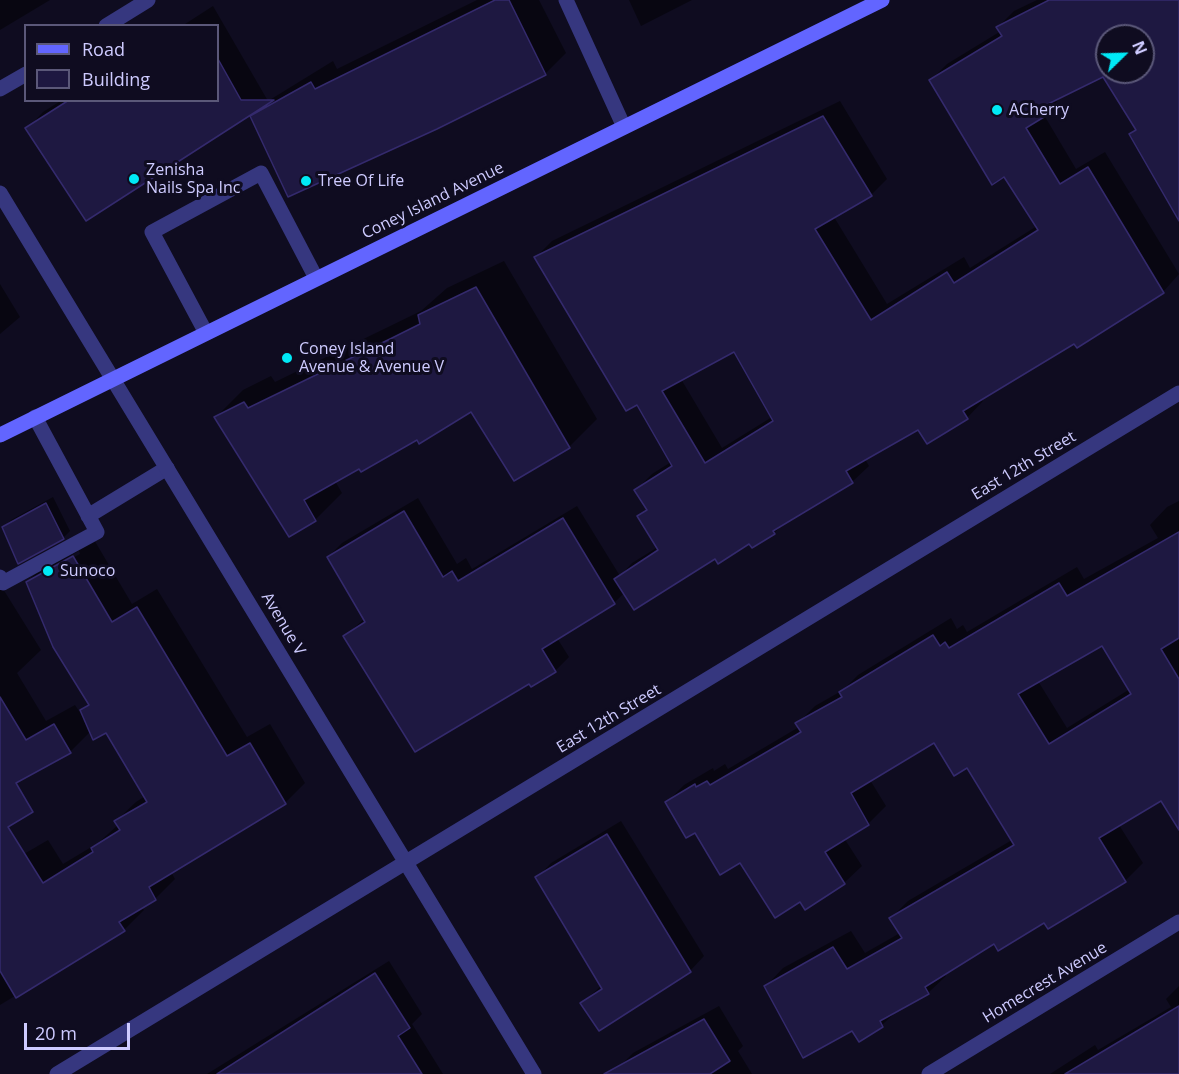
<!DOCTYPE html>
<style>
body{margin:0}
#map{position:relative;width:1179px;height:1074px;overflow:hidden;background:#0f0c20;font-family:"Open Sans",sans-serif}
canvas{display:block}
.legend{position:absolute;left:24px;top:24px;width:195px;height:78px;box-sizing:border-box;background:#0f0c20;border:2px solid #5b5879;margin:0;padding:8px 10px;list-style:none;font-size:18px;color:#cecbff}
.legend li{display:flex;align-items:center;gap:12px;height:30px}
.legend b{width:30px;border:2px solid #5b5879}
.north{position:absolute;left:1095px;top:24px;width:60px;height:60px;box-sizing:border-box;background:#0f0c20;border:2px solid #5b5879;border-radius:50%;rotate:67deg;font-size:16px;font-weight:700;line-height:24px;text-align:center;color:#cecbff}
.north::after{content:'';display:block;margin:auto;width:21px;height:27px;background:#00e9f6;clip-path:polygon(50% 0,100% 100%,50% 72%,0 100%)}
.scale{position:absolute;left:24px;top:1023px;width:106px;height:27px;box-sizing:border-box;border:3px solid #cecbff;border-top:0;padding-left:8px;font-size:18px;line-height:21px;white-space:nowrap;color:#cecbff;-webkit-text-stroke:4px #0f0c20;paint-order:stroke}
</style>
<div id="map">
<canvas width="1179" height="1074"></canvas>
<ul class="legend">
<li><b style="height:8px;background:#6265ff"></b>Road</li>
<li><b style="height:16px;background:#1e1841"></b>Building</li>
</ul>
<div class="north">N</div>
<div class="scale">20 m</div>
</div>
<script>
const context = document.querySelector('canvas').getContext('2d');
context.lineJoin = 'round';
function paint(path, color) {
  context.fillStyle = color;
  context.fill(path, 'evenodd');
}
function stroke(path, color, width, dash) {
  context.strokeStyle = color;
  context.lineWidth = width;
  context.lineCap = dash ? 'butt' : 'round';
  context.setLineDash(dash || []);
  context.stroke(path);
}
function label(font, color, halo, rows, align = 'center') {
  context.font = font + ' "Open Sans",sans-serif';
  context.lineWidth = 6;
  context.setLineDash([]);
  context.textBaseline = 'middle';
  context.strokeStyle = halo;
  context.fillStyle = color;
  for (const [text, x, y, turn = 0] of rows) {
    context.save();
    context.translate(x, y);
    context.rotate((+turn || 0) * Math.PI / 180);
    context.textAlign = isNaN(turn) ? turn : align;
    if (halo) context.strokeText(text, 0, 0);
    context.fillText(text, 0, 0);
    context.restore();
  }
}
const shadow = new Path2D(`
 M0,0H50L0,30Z
 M477,0H539L566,53L545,74L288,195L251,114L27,129L43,112L62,100H218V26H182L213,6L268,101L333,61L337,69Z
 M629,0H692L641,26Z
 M1037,0H1179V218L1131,134L1137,129L1103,76L1063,95L1044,115L1076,169L1105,152L1179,274L1163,292L1078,346L1075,342L981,399L983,401L967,418L919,428L865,459L869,466L852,482L784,523L774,533L625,592L614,603L557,638L569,657L555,671L532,685L529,682L345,636L364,619L328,557L342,543L418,498L457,564L466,558L472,569L577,506L620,576L632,563L658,547L639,517L647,508L636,490L652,474L671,462L638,403L536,257L552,241L840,101L887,179L871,195L834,217L887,304L964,257L970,268L1037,226L1005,175L931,80L947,64L1001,31L998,27L1014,11ZM1107,36H1143V72H1107ZM735,350L772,417L722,448L681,379Z
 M504,261L597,419L570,446L514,479L472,410L335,481L342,493L315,520L216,417L243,390L271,376L275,382L421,311L447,288Z
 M0,284L20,317L0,334Z
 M53,497L70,531L63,538L4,527L11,520Z
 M1179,501V827L1162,799L1119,825L1143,863L1125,881L994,942L944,973L946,976L928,993L898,1010L882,1025L859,1040L852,1029L766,986L783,968L851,931L865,953L900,933L891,918L908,901L1012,840L968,766L934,741L870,780L886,806L868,824L844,838L862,866L844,883L800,900L695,831L667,802L684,785L713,768L714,771L725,764L728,769L799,727L797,724L815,706L843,690L858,675L951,618L957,629L963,625L967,632L1077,567L1084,579L1158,538L1150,525L1167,507ZM1103,644L1130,689L1067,728L1038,681Z
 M93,538L132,604L157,589L247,737L270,724L305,783L285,803L171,872L175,879L155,899L142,907L144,910L124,930L0,1005V868L48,840L63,864L98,843L118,825L116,821L136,802L145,796L106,731H91L71,751L0,790V584L41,650L17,673L46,721L75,705L83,717L82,710L89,703L27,582L47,562ZM79,551L80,554L48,571V568Z
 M621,821L704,956L690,971L582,1003L601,986L537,878L551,863Z
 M389,961L422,1014L412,1024L443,1074H207Z
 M1179,986V1074H1050L1095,1045L1098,1050L1171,1007L1166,999Z
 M719,1006L743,1046L738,1051L752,1074H624L619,1067L633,1053Z`);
const building = new Path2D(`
 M495,0H509L546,75L437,129L288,197L250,116L311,82L315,89Z
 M1049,0H1179V221L1129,134L1136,130L1103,77L1044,106L1049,114L1026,128L1060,184L1088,167L1164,293L1077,348L1074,344L963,411L968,419L927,444L918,430L846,471L853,483L773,531L775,534L752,548L749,544L718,564L715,559L634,610L614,579L658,550L637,516L647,510L634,490L672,466L637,405L626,411L534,257L823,116L872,196L815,229L871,320L947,272L954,283L1038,230L1004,177L992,185L929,80L1002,36L996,27ZM1107,36H1143V72H1107ZM734,352L773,421L705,463L662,391Z
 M218,59L241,100H274L86,221L25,128L69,100H218Z
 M476,287L570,448L514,481L471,412L419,444L417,440L361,472L359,469L304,500L316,521L289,537L214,417L244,402L248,408L392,338L420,324L418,315Z
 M46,503L64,539L18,564L2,527Z
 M404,511L443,577L452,571L458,581L563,518L615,604L542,649L556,672L531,687L529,684L415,752L343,636L365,622L327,557Z
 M1179,532V638L1161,649L1179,679V830L1161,801L1099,838L1126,882L1048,929L1044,923L998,951L994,944L925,987L929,994L880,1021L883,1027L859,1042L852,1031L803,1058L764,986L833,947L847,969L902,938L889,918L1014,845L967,768L954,776L934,743L851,793L869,825L825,852L845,884L805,910L800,902L775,918L740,863L720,875L695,833L686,838L665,802L695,784L696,787L707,781L710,785L801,732L795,723L842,697L839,692L933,635L940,646L945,642L949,648L1059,583L1067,596ZM1102,646L1131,694L1049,744L1018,694Z
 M73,556L112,622L137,607L227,756L250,743L286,804L149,887L156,900L119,922L125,931L16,998L0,971V697L26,740L54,724L71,753L16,783L33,812L8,827L43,883L93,852L91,848L120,830L114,821L147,802L106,733L93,740L80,710L89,705L53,647L26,582Z
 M607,834L691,972L599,1031L580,1003L602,989L535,877Z
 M375,973L410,1028L398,1036L422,1074H217Z
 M1179,1006V1074H1065L1142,1028Z
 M704,1019L730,1061L710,1074H604Z`);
const service = new Path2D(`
 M566,0L624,127
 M206,333L152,232L261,173L316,278
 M88,516L167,468
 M0,577L3,583L97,532L35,417`);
const minor = new Path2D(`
 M106,26L148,0
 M0,89L26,74
 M0,193L534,1074
 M57,1074L1179,393
 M929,1074L1179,922`);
const secondary = new Path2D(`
 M0,435L882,0`);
const markers = [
 [997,110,6,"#00e9f6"],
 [134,179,6,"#00e9f6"],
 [306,181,6,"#00e9f6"],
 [287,358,6,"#00e9f6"],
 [48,571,6,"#00e9f6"]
];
const poiNames = [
 ["ACherry",1009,110],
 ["Zenisha",146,170],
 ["Nails Spa Inc",146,188],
 ["Tree Of Life",318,181],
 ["Coney Island",299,349],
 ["Avenue & Avenue V",299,367],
 ["Sunoco",60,571]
];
const streetNames = [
 ["Coney Island Avenue",433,201,-26],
 ["East 12th Street",1024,466,-31],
 ["Avenue V",283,624,59],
 ["East 12th Street",609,719,-31],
 ["Homecrest Avenue",1045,983,-31]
];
paint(shadow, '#0007');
paint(building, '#1e1841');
stroke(building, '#342a6d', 1.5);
stroke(service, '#36377f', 15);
stroke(minor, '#36377f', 15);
stroke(secondary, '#6265ff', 15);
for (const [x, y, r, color] of markers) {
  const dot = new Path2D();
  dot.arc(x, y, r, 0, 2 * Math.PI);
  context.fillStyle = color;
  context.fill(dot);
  stroke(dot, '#0f0c20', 2);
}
label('16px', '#cecbff', '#0f0c20', poiNames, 'left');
label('16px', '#cecbff', '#0f0c20', streetNames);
</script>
